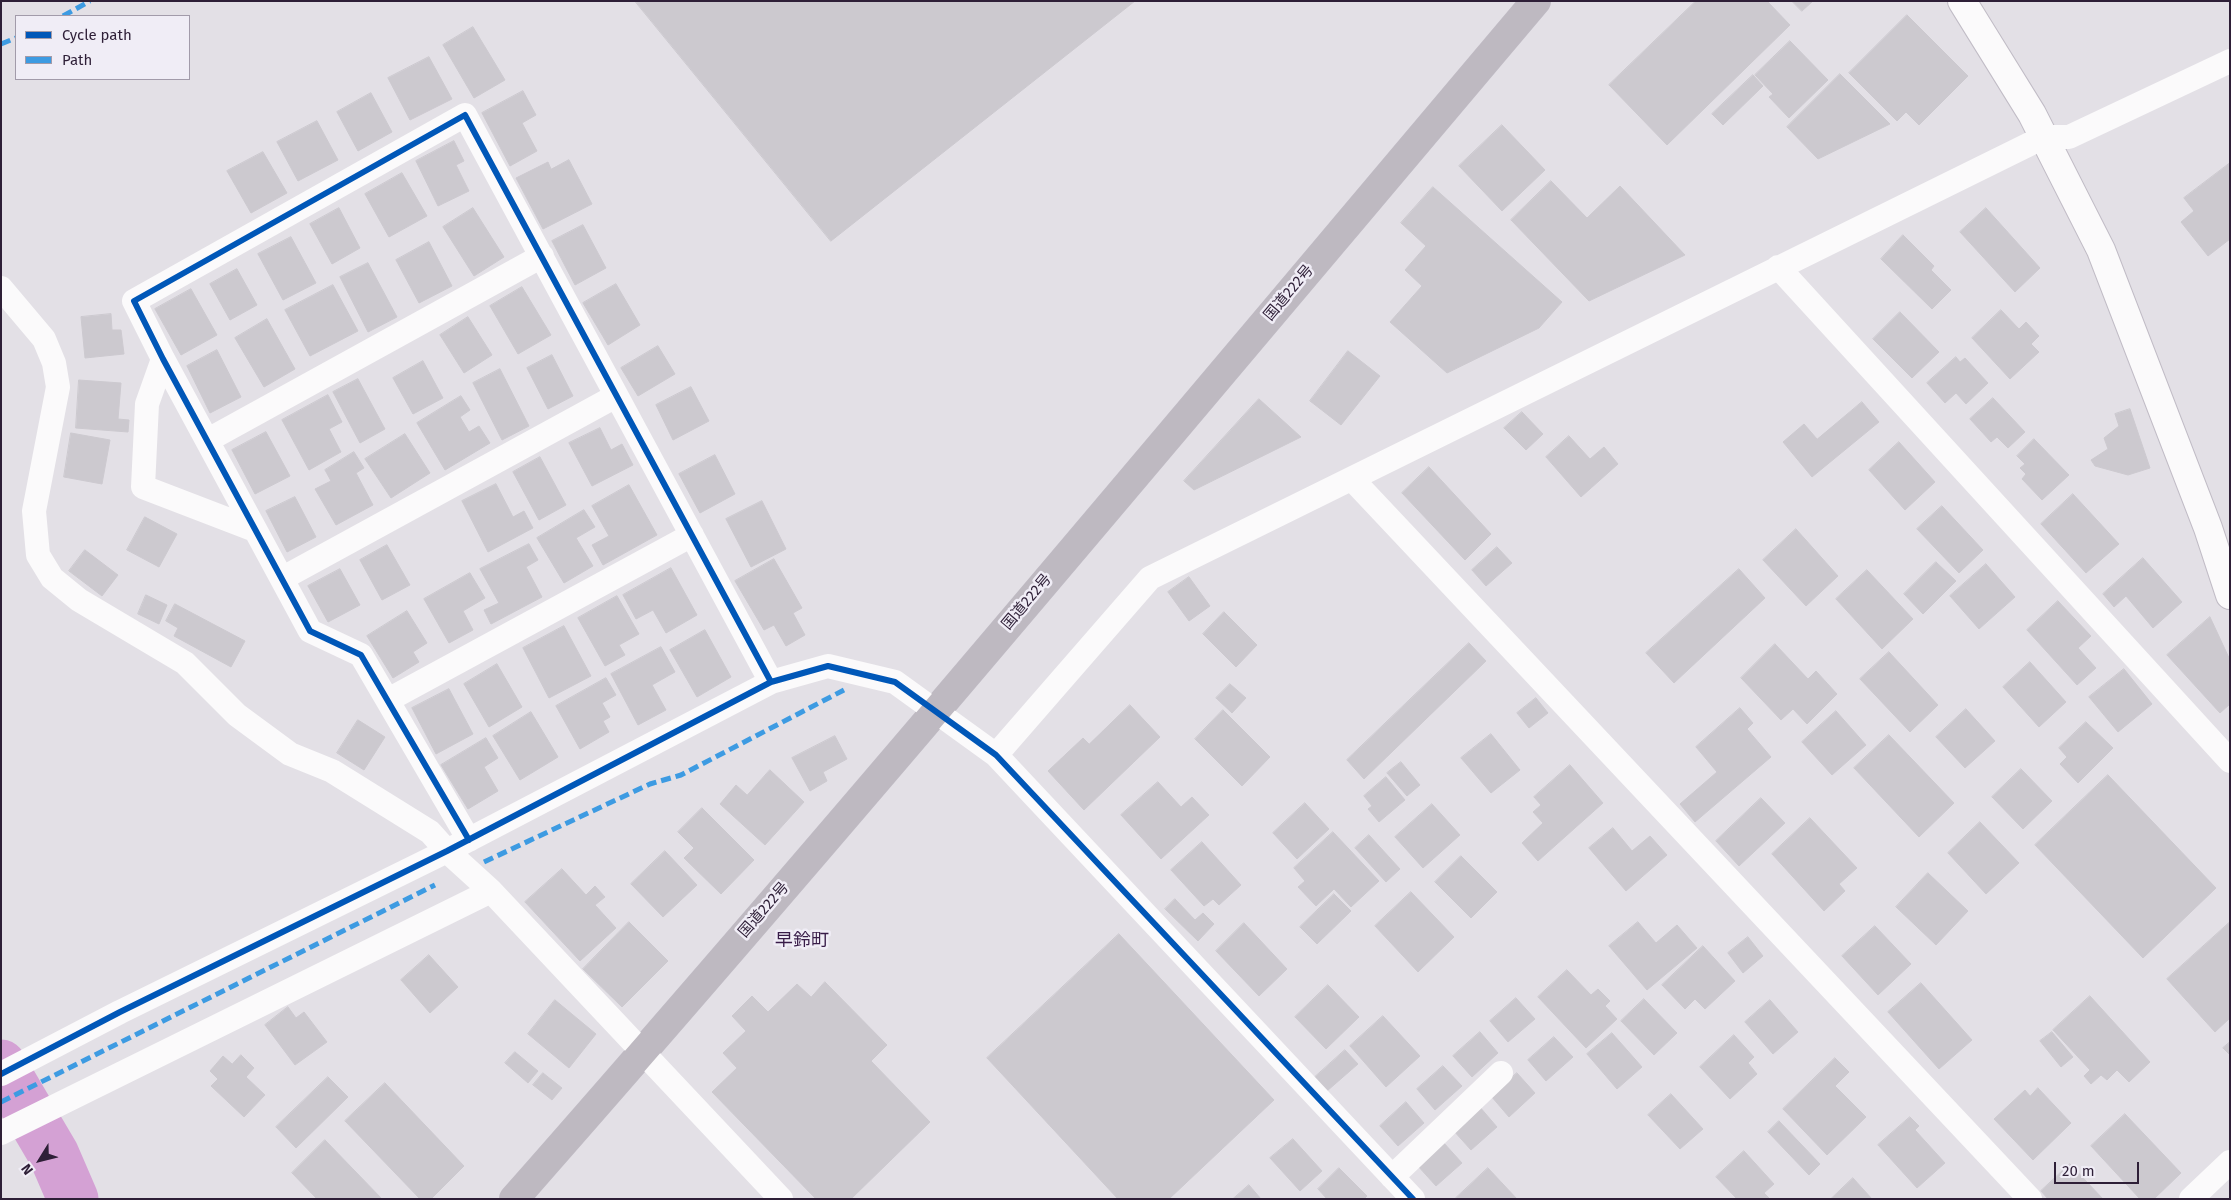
<!DOCTYPE html>
<meta charset="utf-8">
<style>
body{margin:0}
#map{position:relative;width:2231px;height:1200px;overflow:hidden;background:#e3e0e6;font-family:"Fira Sans",sans-serif}
canvas{display:block}
.frame{position:absolute;inset:0;border:2px solid #2e1f37;pointer-events:none}
.legend{position:absolute;left:15px;top:15px;width:175px;height:65px;box-sizing:border-box;background:#f0edf6;border:1px solid #a29baa;margin:0;padding:6px 9px;list-style:none;font-size:15px;color:#2e1f37}
.legend li{display:flex;align-items:center;gap:10px;height:25px}
.legend b{width:25px;border:1px solid #a29baa}
.north{position:absolute;left:15px;top:1135px;width:50px;height:50px;-webkit-text-stroke:4px #f0edf6;paint-order:stroke;rotate:234deg;font-size:14px;font-weight:700;line-height:20px;text-align:center;color:#2e1f37}
.north::after{content:'';display:block;margin:auto;width:18px;height:22px;background:#2e1f37;clip-path:polygon(50% 0,100% 100%,50% 72%,0 100%)}
.scale{position:absolute;left:2054px;top:1162px;width:85px;height:22px;box-sizing:border-box;border:2px solid #2e1f37;border-top:0;padding-left:6px;font-size:15px;line-height:18px;white-space:nowrap;color:#2e1f37;-webkit-text-stroke:4px #f0edf6;paint-order:stroke}
</style>
<div id="map">
<canvas width="2231" height="1200"></canvas>
<div class="frame"></div>
<ul class="legend">
<li><b style="height:6px;background:#0057b8"></b>Cycle path</li>
<li><b style="height:6px;background:#3d9be2"></b>Path</li>
</ul>
<div class="north">N</div>
<div class="scale">20 m</div>
</div>
<script>
const context = document.querySelector('canvas').getContext('2d');
context.lineJoin = 'round';
function stroke(path, color, width, dash) {
  context.strokeStyle = color;
  context.lineWidth = width;
  context.lineCap = dash ? 'butt' : 'round';
  context.setLineDash(dash || []);
  context.stroke(path);
}
function paint(path, color) {
  context.fillStyle = color;
  context.fill(path, 'evenodd');
}
function label(font, color, halo, rows, align = 'center') {
  context.font = font + ' "Fira Sans","Noto Sans JP",sans-serif';
  context.lineWidth = 5;
  context.setLineDash([]);
  context.textBaseline = 'middle';
  context.strokeStyle = halo;
  context.fillStyle = color;
  for (const [text, x, y, turn = 0] of rows) {
    context.save();
    context.translate(x, y);
    context.rotate((+turn || 0) * Math.PI / 180);
    context.textAlign = isNaN(turn) ? turn : align;
    if (halo) context.strokeText(text, 0, 0);
    context.fillText(text, 0, 0);
    context.restore();
  }
}
const river = new Path2D(`
 M1,1065L54,1155L73,1199`);
const building = new Path2D(`
 M635,1H1135L831,241Z
 M1696,1H1767L1790,25L1667,145L1609,85Z
 M1792,1H1813L1802,11Z
 M1907,15L1968,76L1919,125L1906,112L1897,121L1849,73Z
 M473,27L505,80L474,98L443,45Z
 M1790,41L1828,80L1789,118L1769,97L1773,94L1755,75Z
 M429,57L452,99L410,120L388,78Z
 M1840,74L1890,124L1818,159L1787,127Z
 M1753,75L1763,86L1723,125L1712,114Z
 M523,91L536,115L522,123L537,151L510,166L482,113Z
 M371,93L392,132L358,151L337,112Z
 M317,121L338,160L298,181L277,142Z
 M1502,125L1545,170L1502,211L1459,166Z
 M454,141L464,161L456,165L469,191L438,206L416,161Z
 M263,152L287,193L251,213L227,171Z
 M569,160L592,204L543,229L516,178L548,162L551,169Z
 M2230,163V239L2208,256L2181,222L2194,211L2184,198Z
 M402,173L427,216L389,237L365,194Z
 M1551,181L1587,218L1620,186L1685,255L1589,301L1511,220Z
 M1433,187L1562,302L1539,328L1447,373L1390,322L1422,286L1405,270L1426,246L1401,223Z
 M339,208L360,248L332,264L310,224Z
 M473,208L504,257L474,276L443,227Z
 M1986,208L2040,268L2015,292L1960,232Z
 M583,225L606,268L575,285L552,241Z
 M1903,235L1934,266L1931,270L1951,290L1932,309L1881,259Z
 M291,237L316,283L283,300L258,254Z
 M429,242L452,286L419,303L396,260Z
 M368,263L397,317L368,332L340,277Z
 M237,269L257,305L230,320L210,284Z
 M616,284L640,325L608,345L583,303Z
 M333,285L358,331L310,356L285,310Z
 M522,287L551,335L518,354L490,306Z
 M191,289L217,335L181,355L155,309Z
 M2001,310L2019,329L2026,322L2039,336L2031,344L2039,352L2010,379L1972,338Z
 M1900,312L1939,352L1912,378L1873,339Z
 M111,314L112,330H121L124,354L85,358L81,317Z
 M468,317L492,355L464,373L440,335Z
 M267,319L295,369L264,387L235,338Z
 M658,346L675,374L638,396L621,368Z
 M217,350L241,397L210,413L187,366Z
 M1348,351L1380,376L1341,425L1310,401Z
 M552,355L573,396L548,409L527,368Z
 M1956,357L1960,362L1965,358L1988,383L1966,404L1956,393L1945,403L1927,383Z
 M423,361L443,398L413,414L393,378Z
 M500,369L529,426L502,440L473,383Z
 M358,379L385,429L360,443L333,392Z
 M79,380L121,383L118,419L129,420L128,432L76,428Z
 M691,387L709,421L673,440L656,405Z
 M328,395L342,422L329,429L341,452L309,470L282,420Z
 M461,396L470,410L460,417L469,432L479,426L490,443L445,470L417,423Z
 M1993,398L2025,432L2008,448L1997,437L1991,442L1970,419Z
 M1259,399L1301,437L1194,490L1184,481Z
 M1862,402L1879,422L1812,477L1783,442L1804,424L1817,439Z
 M2130,409L2150,468L2128,475L2095,466L2091,460L2108,449L2104,438L2119,426L2115,414Z
 M1522,412L1543,434L1526,450L1504,428Z
 M600,428L611,450L622,444L633,465L592,486L569,443Z
 M266,432L290,476L255,494L232,450Z
 M71,433L110,440L102,484L64,477Z
 M405,434L430,473L391,498L365,459Z
 M1569,436L1590,459L1604,447L1618,464L1581,497L1546,457Z
 M2034,439L2069,475L2042,500L2022,479L2026,474L2020,468L2025,464L2017,456Z
 M1899,442L1935,482L1905,510L1869,470Z
 M354,452L364,468L356,473L373,505L336,525L315,489L331,481L325,470Z
 M715,455L735,494L700,513L679,474Z
 M540,457L566,505L539,520L513,472Z
 M1429,467L1491,534L1465,560L1402,493Z
 M496,484L513,517L524,511L533,528L488,552L462,501Z
 M629,485L657,535L603,565L592,545L609,536L592,506Z
 M2073,494L2119,544L2086,573L2041,524Z
 M295,497L316,537L287,552L266,511Z
 M762,501L786,549L751,567L726,519Z
 M1942,506L1983,550L1959,573L1917,529Z
 M584,510L595,527L576,538L593,566L564,583L537,538Z
 M145,517L177,534L159,567L127,550Z
 M1796,529L1838,576L1806,606L1763,560Z
 M529,544L538,560L526,567L542,597L491,624L484,610L499,603L480,569Z
 M387,545L410,585L382,600L360,560Z
 M1497,547L1512,563L1486,586L1472,570Z
 M85,550L118,575L102,596L69,571Z
 M2143,558L2182,602L2153,628L2126,596L2114,607L2103,594Z
 M774,559L802,608L793,613L805,635L786,646L774,625L764,630L735,581Z
 M1936,562L1956,581L1923,614L1904,594Z
 M1986,564L2015,597L1979,629L1950,596Z
 M671,568L697,615L666,633L653,610L636,619L623,595Z
 M340,569L360,605L328,622L308,586Z
 M1739,569L1765,598L1674,683L1646,653Z
 M1867,570L1913,619L1882,649L1836,599Z
 M470,573L485,598L463,611L473,630L449,643L424,599Z
 M1189,577L1210,606L1189,621L1168,592Z
 M146,595L167,605L159,624L138,614Z
 M617,596L639,634L619,645L625,655L605,666L578,618Z
 M2058,601L2091,636L2078,648L2096,668L2077,685L2027,630Z
 M175,604L245,641L231,667L174,636L178,628L166,621Z
 M407,611L427,643L413,652L419,662L393,678L367,636Z
 M1224,612L1257,645L1236,667L1203,634Z
 M2210,617L2230,660V704L2220,713L2167,655Z
 M564,626L591,676L549,698L523,648Z
 M705,630L731,677L697,697L670,650Z
 M1469,643L1486,661L1364,779L1347,760Z
 M1775,644L1808,679L1816,671L1837,694L1807,724L1793,709L1781,720L1741,678Z
 M661,647L675,672L652,685L666,710L638,725L611,674Z
 M1889,652L1938,705L1910,732L1860,679Z
 M2030,662L2066,702L2039,727L2003,687Z
 M497,664L522,707L489,727L464,684Z
 M2124,669L2152,704L2118,732L2089,697Z
 M606,678L616,695L602,703L610,717L603,721L609,732L580,749L556,706Z
 M1230,684L1246,698L1232,713L1216,698Z
 M449,689L473,734L436,754L412,708Z
 M1536,698L1548,713L1529,728L1517,713Z
 M1130,705L1160,737L1084,810L1048,771L1083,738L1089,744Z
 M1740,708L1753,723L1747,729L1771,757L1695,822L1680,804L1717,772L1696,747Z
 M1966,709L1995,741L1965,768L1936,737Z
 M1223,710L1270,757L1242,786L1195,739Z
 M1836,711L1866,745L1832,775L1802,742Z
 M531,712L558,757L520,780L493,736Z
 M358,720L385,737L364,770L337,753Z
 M2086,722L2113,748L2078,783L2060,764L2067,757L2059,748Z
 M1491,734L1520,770L1491,793L1461,758Z
 M1889,735L1954,803L1919,837L1854,768Z
 M835,736L847,759L823,772L827,781L810,791L792,758Z
 M486,738L498,758L484,767L498,791L468,809L441,765Z
 M1401,762L1420,785L1407,796L1387,773Z
 M1570,765L1603,803L1538,861L1522,843L1543,823L1533,812L1541,805L1534,797Z
 M2021,769L2052,801L2023,829L1992,797Z
 M770,770L804,802L765,845L720,804L736,785L747,795Z
 M2108,775L2216,888L2143,958L2035,845Z
 M1386,777L1405,800L1379,822L1368,809L1372,806L1364,796Z
 M1158,782L1181,807L1192,797L1209,815L1161,859L1121,815Z
 M1761,798L1785,823L1739,866L1716,841Z
 M1305,803L1329,829L1297,859L1273,833Z
 M1432,804L1460,835L1423,868L1395,837Z
 M702,808L754,860L721,894L684,858L694,848L678,832Z
 M1810,818L1857,868L1839,884L1845,891L1824,911L1772,854Z
 M1980,822L2019,863L1986,894L1948,853Z
 M1613,828L1632,851L1650,836L1667,855L1626,891L1589,848Z
 M1333,832L1379,881L1351,907L1334,889L1316,906L1298,887L1305,881L1294,868Z
 M1369,835L1400,869L1386,882L1355,848Z
 M1202,842L1241,885L1219,905L1213,899L1204,906L1171,870Z
 M665,851L697,885L663,917L631,884Z
 M1461,856L1497,892L1471,918L1435,882Z
 M562,869L586,895L595,886L605,897L595,905L616,928L580,961L525,902Z
 M1928,873L1968,911L1936,945L1896,907Z
 M1411,892L1454,937L1418,972L1375,926Z
 M1334,894L1351,911L1317,944L1300,927Z
 M1175,899L1195,920L1203,913L1214,924L1198,941L1165,909Z
 M629,922L668,961L622,1007L583,969Z
 M1638,922L1656,943L1677,925L1697,948L1647,990L1609,946Z
 M2230,922V1018L2215,1032L2167,979Z
 M1244,923L1287,969L1259,996L1216,951Z
 M1875,926L1911,964L1878,995L1842,956Z
 M1119,934L1274,1100L1169,1199H1118L987,1058Z
 M1748,937L1763,956L1743,973L1728,953Z
 M1703,946L1735,981L1705,1009L1695,999L1685,1009L1662,985Z
 M429,955L458,987L430,1013L401,980Z
 M1567,970L1591,995L1598,989L1610,1001L1605,1006L1617,1019L1586,1048L1538,997Z
 M825,982L887,1045L871,1061L930,1122L851,1199H816L712,1092L737,1068L723,1053L746,1031L732,1016L752,996L768,1012L797,984L811,997Z
 M1921,983L1972,1040L1939,1069L1888,1012Z
 M1328,985L1359,1017L1326,1049L1295,1017Z
 M2090,996L2150,1062L2129,1082L2117,1070L2107,1080L2101,1075L2091,1084L2084,1076L2090,1070L2053,1030Z
 M1516,998L1535,1019L1508,1042L1490,1021Z
 M1644,999L1677,1033L1654,1055L1621,1021Z
 M555,1000L596,1034L569,1068L528,1034Z
 M1770,1000L1798,1032L1773,1054L1745,1022Z
 M288,1007L296,1018L304,1012L327,1042L295,1065L265,1025Z
 M1383,1016L1420,1056L1386,1087L1350,1046Z
 M1480,1032L1498,1053L1472,1077L1453,1056Z
 M2052,1032L2073,1057L2061,1067L2040,1041Z
 M1612,1033L1642,1067L1617,1089L1587,1054Z
 M1734,1035L1754,1057L1748,1063L1757,1074L1730,1099L1700,1067Z
 M1554,1037L1573,1057L1546,1081L1528,1060Z
 M2230,1042V1055L2223,1048Z
 M1345,1050L1358,1064L1327,1091L1315,1077Z
 M515,1052L538,1071L528,1083L505,1063Z
 M241,1055L254,1068L246,1077L265,1095L244,1117L211,1086L218,1079L210,1071L223,1056L232,1064Z
 M1835,1058L1849,1072L1835,1086L1866,1117L1827,1155L1783,1109Z
 M1443,1066L1462,1086L1435,1110L1417,1089Z
 M543,1073L562,1088L552,1100L533,1085Z
 M1517,1073L1535,1093L1509,1117L1491,1096Z
 M328,1077L348,1097L296,1148L276,1127Z
 M385,1083L464,1166L431,1199H420L345,1121Z
 M2038,1088L2071,1123L2033,1160L1994,1119L2025,1090L2030,1096Z
 M1671,1094L1703,1129L1680,1149L1648,1115Z
 M1406,1102L1424,1123L1398,1146L1380,1126Z
 M1479,1106L1497,1127L1471,1150L1453,1130Z
 M2125,1114L2181,1173L2154,1199H2140L2091,1146Z
 M1910,1117L1919,1126L1915,1130L1945,1163L1917,1188L1878,1145Z
 M1779,1121L1820,1164L1809,1175L1768,1132Z
 M1293,1139L1322,1171L1300,1191L1270,1158Z
 M325,1140L382,1199H317L292,1173Z
 M1443,1142L1462,1163L1436,1186L1417,1165Z
 M1744,1151L1774,1184L1764,1193L1770,1199H1737L1716,1177Z
 M2070,1164L2103,1199H2048L2041,1191Z
 M1339,1168L1367,1196L1364,1199H1327L1318,1189Z
 M1488,1168L1517,1199H1457L1456,1198Z
 M1853,1178L1872,1199H1831Z
 M1249,1185L1261,1199H1233Z`);
const street = new Path2D(`
 M1778,267L2230,761
 M1,288L44,339L54,363L58,387L34,511L38,555L52,578L79,600L185,663L237,715L290,754L332,771L430,832L447,851L491,891L781,1199
 M163,359L147,404L143,487L255,530
 M208,440L542,256
 M1352,479L2030,1199
 M283,578L616,396
 M388,700L692,535
 M996,755L1150,578L2044,137H2069L2230,61
 M469,840L361,655L310,631L163,359L134,301L465,115L771,682
 M1,1074L120,1012L447,851L771,682L828,666L895,682L996,755L1413,1199
 M1,1133L491,891
 M1392,1177L1501,1073
 M2191,1199L2230,1162`);
const secondary = new Path2D(`
 M1962,1L2032,114L2101,250L2208,528L2230,595`);
const highway = new Path2D(`
 M514,1199C861,805 1197,402 1536,1`);
const quiet = new Path2D(`
 M63,16L90,1
 M1,44L16,38
 M484,862L650,784L681,775L844,690
 M1,1102L435,885`);
const cycleway = new Path2D(`
 M469,840L361,655L310,631L163,359L134,301L465,115L771,682
 M1,1074L120,1012L447,851L771,682L828,666L895,682L996,755L1413,1199`);
const streetNames = [
 ["国道222号",1289,293,-50],
 ["国道222号",1027,602,-50],
 ["国道222号",764,910,-49]
];
const quarterNames = [
 ["早鈴町",802,941]
];
stroke(river, '#d4a1d4', 51);
paint(building, '#ccc9cf');
stroke(building, '#ccc9cf', 1);
stroke(secondary, '#c1bcc6', 30);
stroke(highway, '#bfbac3', 30);
stroke(street, '#fbfafb', 24);
stroke(secondary, '#fbfafb', 28);
stroke(highway, '#beb9c1', 28);
stroke(quiet, '#3d9be2', 5, [10, 5]);
stroke(cycleway, '#0057b8', 6);
label('15px', '#2e1f37', '#f0edf6', streetNames);
label('18px', '#381c48', '#f0edf6', quarterNames);
</script>
